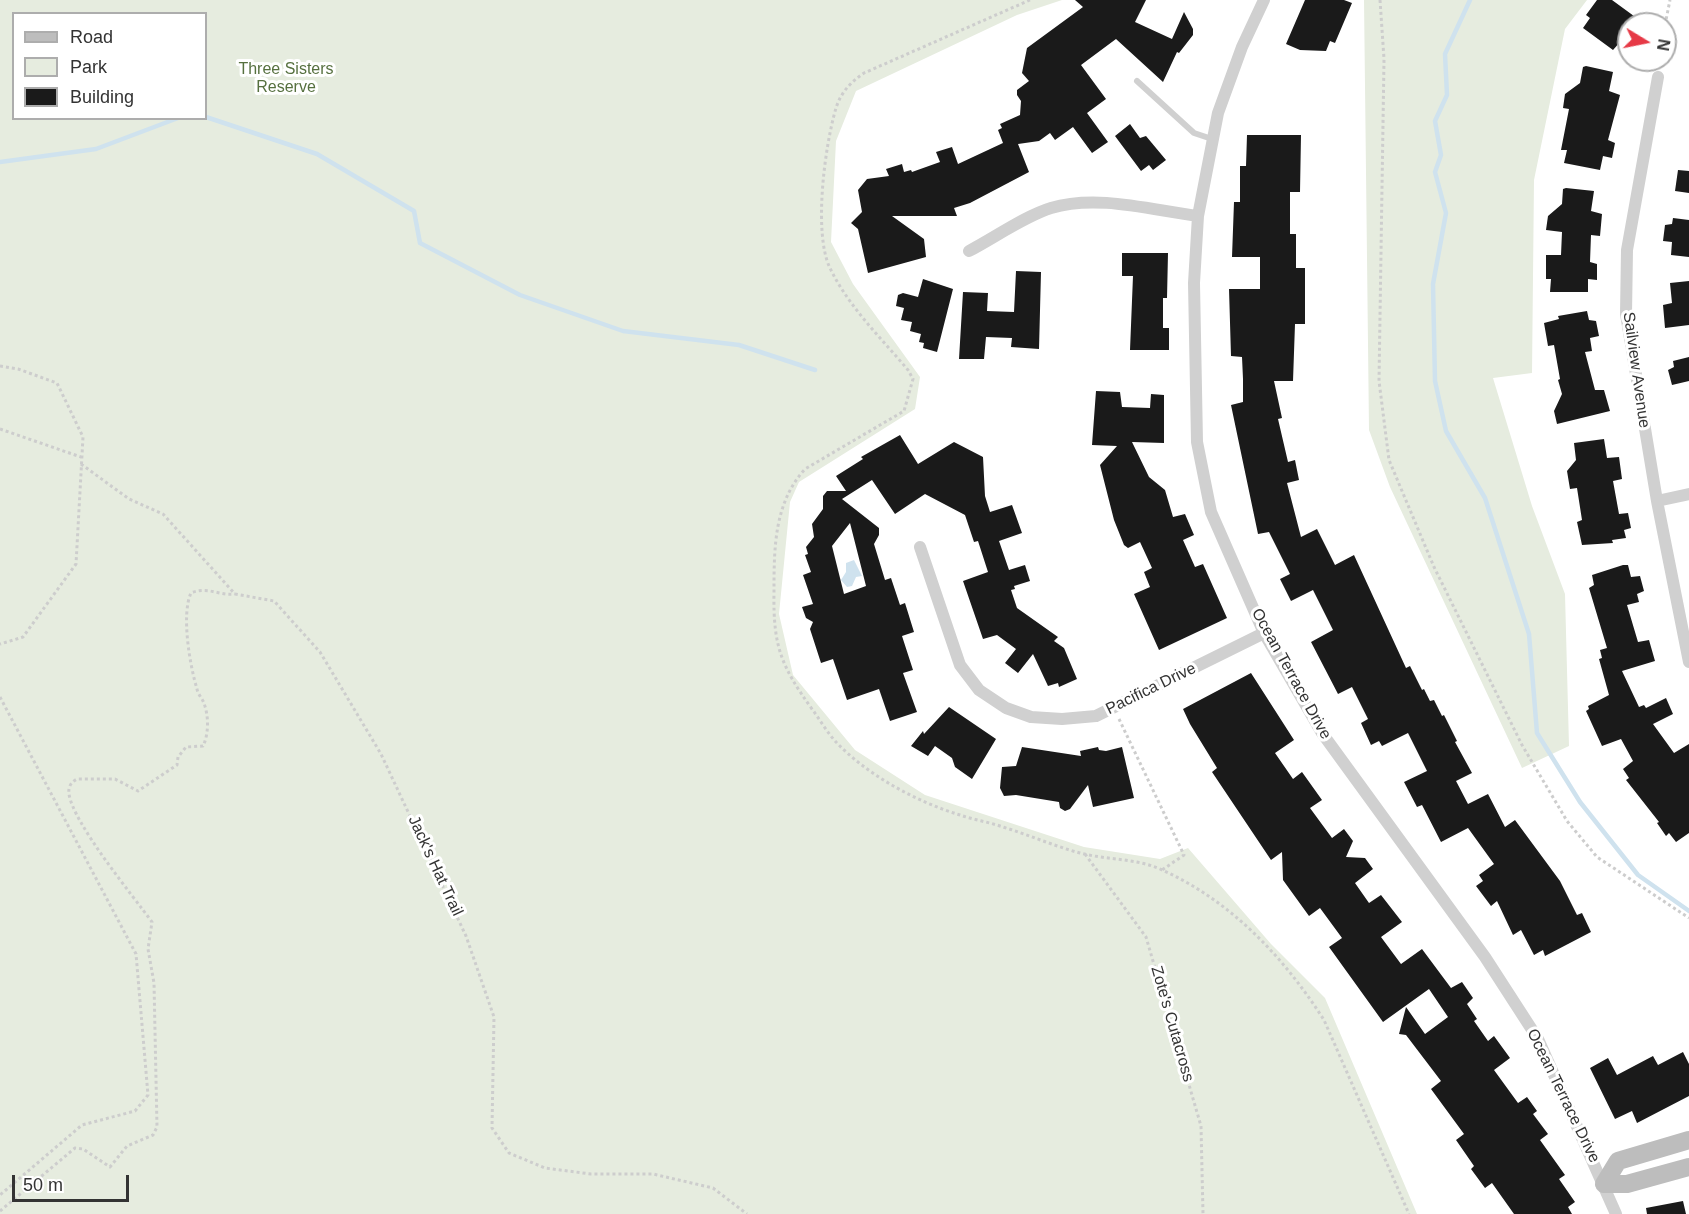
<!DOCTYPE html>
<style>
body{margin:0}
#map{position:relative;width:1689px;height:1214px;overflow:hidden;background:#fff;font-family:Arial,sans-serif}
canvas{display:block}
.legend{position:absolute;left:12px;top:12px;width:195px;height:108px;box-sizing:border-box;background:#fff;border:2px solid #adadad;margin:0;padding:8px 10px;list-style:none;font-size:18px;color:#333}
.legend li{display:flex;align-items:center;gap:12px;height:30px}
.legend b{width:30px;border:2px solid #adadad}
.north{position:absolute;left:1617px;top:12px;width:60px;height:60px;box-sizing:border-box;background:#fff;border:2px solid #adadad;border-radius:50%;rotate:100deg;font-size:16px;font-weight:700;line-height:24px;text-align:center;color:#333}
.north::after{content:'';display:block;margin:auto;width:21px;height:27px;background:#e63946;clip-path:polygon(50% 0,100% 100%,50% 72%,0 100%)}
.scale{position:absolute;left:12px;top:1175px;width:117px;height:27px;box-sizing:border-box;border:3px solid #333;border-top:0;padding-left:8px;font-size:18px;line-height:21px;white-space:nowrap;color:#333;-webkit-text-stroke:4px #fff;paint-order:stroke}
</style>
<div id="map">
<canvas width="1689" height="1214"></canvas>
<ul class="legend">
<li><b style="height:8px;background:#bdbdbd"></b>Road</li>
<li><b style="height:16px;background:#e6ecdf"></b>Park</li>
<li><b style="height:16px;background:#1a1a1a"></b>Building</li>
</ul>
<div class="north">N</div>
<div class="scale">50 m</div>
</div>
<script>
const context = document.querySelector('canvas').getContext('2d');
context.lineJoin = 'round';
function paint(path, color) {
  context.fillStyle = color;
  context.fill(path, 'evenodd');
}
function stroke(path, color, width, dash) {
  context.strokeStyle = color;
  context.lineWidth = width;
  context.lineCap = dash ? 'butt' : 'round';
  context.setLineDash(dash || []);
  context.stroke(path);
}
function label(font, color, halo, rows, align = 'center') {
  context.font = font + ' Arial,sans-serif';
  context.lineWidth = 6;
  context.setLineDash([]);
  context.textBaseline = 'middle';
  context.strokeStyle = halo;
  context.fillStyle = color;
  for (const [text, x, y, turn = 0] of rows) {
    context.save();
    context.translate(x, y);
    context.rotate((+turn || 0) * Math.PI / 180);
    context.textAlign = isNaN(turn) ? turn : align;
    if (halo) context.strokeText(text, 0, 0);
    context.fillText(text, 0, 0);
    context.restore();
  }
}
const green = new Path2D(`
 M0,0H1062L1017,15L856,91L836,141L831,242L853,284L920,377L915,409L799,482L790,502L779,614L793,675L855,750L925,795L1084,847L1160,859L1188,848L1271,944L1325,998L1417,1214H0ZM14,14H206V118H14Z
 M1364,0H1587L1565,29L1534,180L1532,373L1493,378L1532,506L1565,594L1569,746L1522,768L1390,487L1369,430Z`);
const water = new Path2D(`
 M854,560L862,576L856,577L852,586L847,587L841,580L846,572V563Z`);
const stream = new Path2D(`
 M1470,0L1445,54L1447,95L1435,121L1441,155L1435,172L1446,213L1433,284L1435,381L1446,431L1485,498L1529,634L1537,733L1580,802L1638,875L1689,911
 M206,117L317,154L414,211L420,243L520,295L623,331L739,345L815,370
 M0,162L96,149L178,118`);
const building = new Path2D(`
 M1075,0H1146L1135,22L1172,39L1184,12L1193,29V35L1179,53L1177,52L1163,82L1116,39L1081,65L1106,99L1087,113L1108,142L1092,153L1073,127L1055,140L1050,133L1039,141L1018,144L1029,172L970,203L954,208L957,216H892L924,239L926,257L868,273L858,229L851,223L862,212L858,190L867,179L889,176L886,169L902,164L904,172L911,170L912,172L940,162L936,152L952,147L958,164L1003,143L998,130L1002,128L1000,124L1020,115L1021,101L1017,95V90L1029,81L1022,73L1027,48L1083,7Z
 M1305,0H1344L1352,3L1335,43L1330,41L1326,51L1300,50L1286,44Z
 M1597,0H1612L1638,19L1635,24H1629V32L1613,50L1583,28L1590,18L1586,15Z
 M1586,66L1613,72L1609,91L1620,95L1608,140L1615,143L1612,158L1603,156L1600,170L1564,163L1567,150H1561L1569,109L1563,108L1565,94L1580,83L1583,67Z
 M1130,124L1140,138L1146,136L1166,160L1153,170L1149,165L1141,171L1115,136Z
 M1247,135H1301L1300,192H1290V234H1296V268H1305V324H1295L1293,381H1274L1282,418L1278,419L1288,462L1295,460L1299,480L1287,483L1301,537L1317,529L1335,565L1354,555L1406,668L1410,666L1422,690L1424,689L1430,701L1434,700L1442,716L1444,715L1457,741L1455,742L1472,773L1456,781L1468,804L1488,794L1505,827L1515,820L1560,881L1577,915L1582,913L1591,932L1545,956L1543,950L1534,955L1521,930L1513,935L1497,901L1491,906L1476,886L1483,881L1479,875L1494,864L1468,828L1441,842L1422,805L1417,807L1404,782L1427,771L1408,733L1382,746L1379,741L1371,745L1361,723L1368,719L1352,687L1338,694L1311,642L1333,630L1313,590L1291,601L1280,579L1290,574L1269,532L1258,534L1231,405L1243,402V379L1242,357L1231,356L1229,289H1260V257H1232L1234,202H1240V166H1246Z
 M1678,170L1689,171V193L1675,191Z
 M1566,188L1594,191L1591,211L1602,214L1600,236L1591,235L1590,262L1597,264V280L1588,279V292H1550L1551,279H1546V255H1561L1562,232L1546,230L1548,216L1562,204L1563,189Z
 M1673,218L1689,220V257L1671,255L1672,242L1663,241L1665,225L1672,224Z
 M1122,253H1168L1167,298H1163V328H1169V350H1130L1133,276H1122Z
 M1016,271L1041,272L1039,349L1011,347L1012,338L986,337L984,359H959L963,292L988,293L987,311L1014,312Z
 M923,279L953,289L937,352L923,348L924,343L919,342L921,334L910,331L912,322L901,320L904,308L896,306L898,295L903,293L918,297Z
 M1689,281V325L1665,328L1663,305L1672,303L1670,283Z
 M1587,311L1589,320L1596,321L1599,336L1590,338L1592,351L1585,352L1595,390H1604L1610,411L1557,424L1554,411L1562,394L1558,380L1560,379L1554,345L1548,346L1544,323L1559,319L1558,316Z
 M1689,357V381L1672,385L1668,370L1674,367L1673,361Z
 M1096,391L1120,392L1122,407L1150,408L1151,394L1164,395V443L1132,442L1149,477L1165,490L1173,517L1185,514L1194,535L1183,540L1195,567L1203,564L1227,618L1159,650L1134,594L1150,587L1144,572L1152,568L1140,542L1128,548L1124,545L1114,520L1100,465L1117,446L1092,445Z
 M900,435L918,464L954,442L983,457L985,496L990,512L1012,505L1022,533L999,541L1009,570L1025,565L1030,581L1014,586L1015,589L1011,590L1017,608L1058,637L1054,641L1064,648L1077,679L1059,687L1058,683L1048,686L1033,654L1018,673L1005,663L1016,649L997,635L983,639L963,581L988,572L978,541L974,542L965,515L925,494L895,514L872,480L842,499L879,528V535L874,544L885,580L891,578L900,605L905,603L914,632L902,636L913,670L903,673L917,712L890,721L879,689L847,700L833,659L821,663L810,629L813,622L806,618L802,607L813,604L803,575L811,572L805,555L808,554L806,547L814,537L812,524L823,509V496L827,491H846L836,476L863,459L861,457ZM850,523L866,586L844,594L832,546Z
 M1604,439L1607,458L1619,457L1622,479L1613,481L1619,514L1628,513L1631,528L1624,530L1626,538L1612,540L1613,543L1582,545L1577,522L1582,520L1577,488L1570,489L1567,471L1576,460L1574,443Z
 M1623,565H1628L1631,577L1640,576L1644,591L1637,594L1639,602L1627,605L1638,642L1649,640L1655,661L1622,671L1639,707L1644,705L1646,708L1666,698L1673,714L1653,724L1674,753L1689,744V833L1676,842L1669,833L1666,836L1657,823L1659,822L1626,780L1629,778L1623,769L1633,761L1621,739L1602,746L1586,711L1589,709L1588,706L1609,695L1599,659L1602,658L1600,650L1607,648L1589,588L1594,585L1592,575Z
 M1251,673L1294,740L1275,753L1293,779L1302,772L1322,800L1310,808L1332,838L1344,829L1353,841L1346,857L1365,858L1373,869L1355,883L1369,903L1381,895L1402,922L1381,937L1401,964L1422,949L1451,988L1462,982L1473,998L1467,1004L1477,1019L1474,1021L1488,1041L1494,1036L1510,1058L1494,1070L1518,1103L1527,1097L1537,1111L1533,1114L1548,1134L1540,1140L1565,1175L1559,1179L1575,1202L1568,1207L1572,1214H1514L1492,1183L1485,1188L1471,1169L1474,1166L1456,1140L1464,1134L1431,1089L1441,1081L1406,1035L1399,1034L1406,1007L1425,1034L1448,1017L1429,989L1383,1022L1329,947L1342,938L1320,908L1309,916L1283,880L1282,852L1271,860L1212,772L1217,768L1190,724L1183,709Z
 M949,707L996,739L972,779L955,767L952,758L935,746L928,756L911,746L923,731L924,734Z
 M1022,747L1081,756L1080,751L1098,747L1099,750L1106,751L1122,747L1134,798L1093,807L1088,785L1070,809L1065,811L1060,808L1059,802L1016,795L1004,796L1000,788L1002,767L1016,766Z
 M1683,1052L1689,1064V1096L1637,1123L1632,1111L1615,1119L1590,1068L1608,1058L1617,1075L1653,1056L1658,1065Z
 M1683,1201L1686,1214H1647L1646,1208Z`);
const path = new Path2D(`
 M1030,0L864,73C851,82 841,92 836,108C825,145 813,233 830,268C848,306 881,338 908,370L913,379L904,411L805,469C774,503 774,548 774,592C773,646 781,666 812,709C820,720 827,732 836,742C867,775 917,802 960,815C974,820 989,822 1003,827C1029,835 1054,846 1080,853C1106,860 1135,858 1160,869C1230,900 1283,956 1324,1020L1409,1214
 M1380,0L1384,59L1379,381L1389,460L1434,567L1522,745L1567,821L1597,857L1689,918
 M1665,25L1670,0
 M0,366L18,369L57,383L83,437L76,564L23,637L0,644
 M0,429L81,457
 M81,464L129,499L163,514L235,594L274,601L320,652L381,754L466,936L494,1017L492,1128L509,1153L545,1168L591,1174H653L713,1188L747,1214
 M0,697L136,954L148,1095L135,1111L82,1125L0,1195
 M1119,719L1184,855L1162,870
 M1085,854L1146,937L1201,1126L1203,1214
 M0,1211L75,1148L83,1149L110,1167L127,1146L153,1135L157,1127L154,983L148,949L152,922C133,896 73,823 69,794C68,787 71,782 77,779H115L138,791L177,765L178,757L186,747L203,746C209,734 209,714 203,701C201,697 198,694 197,689C190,666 181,615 191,593C208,586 219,596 235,594`);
const lane = new Path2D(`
 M1137,81L1194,133L1212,139`);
const street = new Path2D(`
 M1264,0L1242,47L1218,113L1198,216L1194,283L1197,442L1211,512L1264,633L1322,733L1485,957L1538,1039L1616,1214
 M1658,77L1627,250L1626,314L1657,501L1689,662
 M969,251C994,238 1025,216 1051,208C1097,194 1151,210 1198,216
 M1657,501L1689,494
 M920,547L960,665L979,690L1006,708L1031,717L1062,719L1096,716L1264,633`);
const secondary = new Path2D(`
 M1604,1184L1618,1161L1689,1140
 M1604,1184H1627L1689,1167`);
const parkNames = [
 ["Three Sisters",286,70],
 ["Reserve",286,88]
];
const streetNames = [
 ["Sailview Avenue",1636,370,82],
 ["Ocean Terrace Drive",1291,674,61],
 ["Pacifica Drive",1151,689,-26],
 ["Jack's Hat Trail",435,866,65],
 ["Zote's Cutacross",1172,1024,74],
 ["Ocean Terrace Drive",1563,1096,64]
];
paint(green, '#e6ecdf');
paint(water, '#cfe2ee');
stroke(stream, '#cfe2ee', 4.5);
paint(building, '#1a1a1a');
stroke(path, '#cdcdcd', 3, [3, 3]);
stroke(lane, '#d0d0d0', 6);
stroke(street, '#d0d0d0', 12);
stroke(secondary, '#bdbdbd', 18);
label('16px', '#56703f', '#fff', parkNames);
label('16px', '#333', '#fff', streetNames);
</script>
